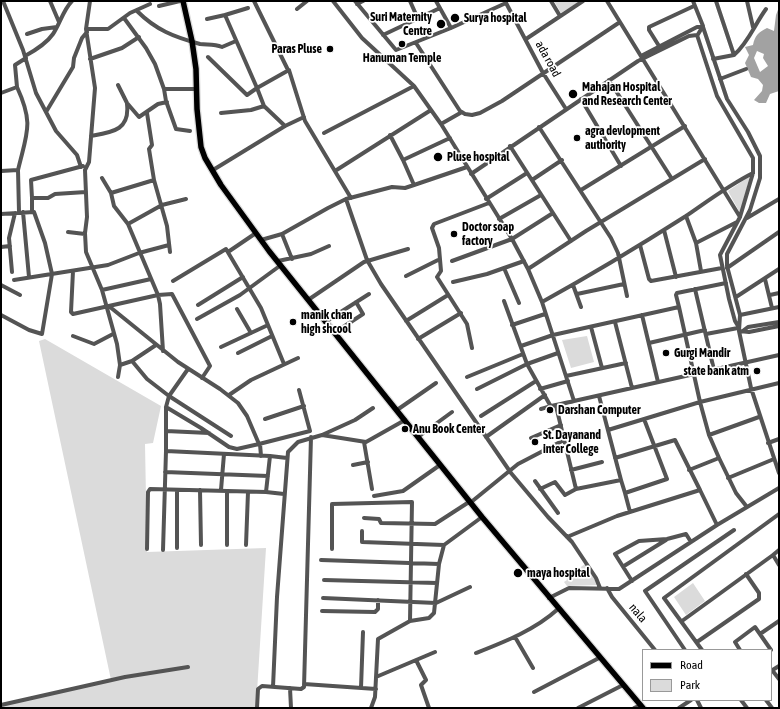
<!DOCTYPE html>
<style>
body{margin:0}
#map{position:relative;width:780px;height:709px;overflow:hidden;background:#fff;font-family:"Asap Condensed",sans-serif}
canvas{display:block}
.frame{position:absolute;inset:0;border:2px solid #000;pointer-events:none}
.legend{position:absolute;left:642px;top:649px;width:130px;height:52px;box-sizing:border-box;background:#fff;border:1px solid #999;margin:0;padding:5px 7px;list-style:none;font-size:12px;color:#000}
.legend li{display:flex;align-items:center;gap:8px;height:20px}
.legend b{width:20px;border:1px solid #999}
</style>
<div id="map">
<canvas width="780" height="709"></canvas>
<div class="frame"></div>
<ul class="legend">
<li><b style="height:5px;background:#000"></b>Road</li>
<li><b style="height:11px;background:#dbdbdb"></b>Park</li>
</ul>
</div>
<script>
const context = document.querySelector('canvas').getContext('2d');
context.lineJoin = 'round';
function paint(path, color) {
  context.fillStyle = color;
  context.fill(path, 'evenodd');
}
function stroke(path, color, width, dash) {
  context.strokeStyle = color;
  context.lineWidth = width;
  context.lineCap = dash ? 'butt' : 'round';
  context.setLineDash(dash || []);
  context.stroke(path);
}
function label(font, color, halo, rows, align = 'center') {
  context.font = font + ' "Asap Condensed",sans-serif';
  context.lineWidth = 3.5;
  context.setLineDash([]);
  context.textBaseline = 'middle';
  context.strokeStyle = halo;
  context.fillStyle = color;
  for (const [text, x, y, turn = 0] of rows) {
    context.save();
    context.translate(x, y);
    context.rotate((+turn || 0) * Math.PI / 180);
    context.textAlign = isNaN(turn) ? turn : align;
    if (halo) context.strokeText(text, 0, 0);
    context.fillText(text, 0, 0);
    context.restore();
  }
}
const green = new Path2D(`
 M554,1H580L561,13Z
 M750,176L740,213L728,191Z
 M587,336L594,362L571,368L562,340Z
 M45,339L161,406L153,443L145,444L147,552L266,548L256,708H1V706L111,680L39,341Z
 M585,564L598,585L567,586L564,582L567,580L566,578Z
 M693,583L705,601L686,615L674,597Z`);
const water = new Path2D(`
 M779,7V91L770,94L766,103H759L754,100L762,91L763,85L758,79L751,77L745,63L749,55L745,47L753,45C755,35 759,32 767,28L774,31L776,15ZM757,51L764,54L763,58L768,66L760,72L754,58Z`);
const minor = new Path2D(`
 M3,1L23,50L36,93L56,131L77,155L81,167
 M50,1L59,22
 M90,1L86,29L95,88L89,162L85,170L87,217L85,233L86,252L102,290L117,344L120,365L118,377
 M254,1L288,70
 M333,1L362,38L414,86L441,124L512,239L528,269L542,302L574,401L779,355
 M355,1L396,50L451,28L506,3
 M410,1L418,19
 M436,1L451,28
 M505,1L543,73L566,109
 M551,1L560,16
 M607,1L740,217
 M693,1L703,26L697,36
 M747,1L753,27
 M357,4L363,1
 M159,6L180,1
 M248,8L225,15L257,88L289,70L305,121L351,198
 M297,9L307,1
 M137,11C156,30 174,37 200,44C208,45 214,44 222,47L236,41
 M124,18L146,48L155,64L164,89L166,101L176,129L190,131
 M207,19L225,15
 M86,29H108L130,13L150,4
 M27,34L42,29L57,27
 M383,35L440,8
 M526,39L583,1
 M416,43L460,111L465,114L472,115L480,113L502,101L620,22
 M659,46L649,30V27L694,6
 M734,55C748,43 755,24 766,9
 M25,56C36,50 46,44 53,34C60,24 63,10 72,1
 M641,56L697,27H703L727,99L748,132L760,156V178L750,210L727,254V266L740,315L739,331L751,388L779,473
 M208,57L247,95L257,88L264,106L285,126
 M90,59L122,48L139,37
 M713,59L734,55L716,1
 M720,79L746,69
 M609,80L672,179
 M118,85L127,103L139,117L158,104L167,102
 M17,87L15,65L26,58
 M164,89H197
 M1,93L17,87C34,124 27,132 18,170L1,171
 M581,99L621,166
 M46,112L73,67L74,58L82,38L87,32
 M147,113L152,145L149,149L154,180L167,226L170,252
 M221,113L251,110L264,106
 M441,124L462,112
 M539,127L611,238L618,253L627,296
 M324,133L414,86
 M390,135L403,160L414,185L467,167
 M91,136C113,132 130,130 127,104
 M510,146L571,241
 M403,160L450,138
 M18,170L19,212
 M213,170L285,126L304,117
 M335,171L431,110
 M471,174L638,61L689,36L697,35L717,96L753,158V173L740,217L720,255L729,299L735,321L738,326
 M102,178L111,193L114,206L128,224L158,295L160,304L163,351
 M532,180L562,160
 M581,190L685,126
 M111,193L154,180
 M32,198L31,180L83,166
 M346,199L367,260L381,284L511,473L548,517L572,542L596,578L600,588
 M486,199L527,173
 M23,212L29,277
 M32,212V198H48L55,194L86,192
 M1,214L34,212L45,243L52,274L42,334L29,330L1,315
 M686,216L696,243L701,271
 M747,218L779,199
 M499,219L541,195
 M128,224L162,205L186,199
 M664,230L676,277
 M68,232L85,234
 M282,234L328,208L346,199L392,187L405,188L414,185
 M261,240L282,234L292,259
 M696,243L737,222
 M640,245L649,279L651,281L722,268
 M1,247L10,246
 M228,252L256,233
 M278,261L311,254L329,246
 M452,261L512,239L553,213
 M504,268L519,303
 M727,268L779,232
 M528,269L586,231L705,159
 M73,271L71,312L73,314L158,295L172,294L210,366L202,378
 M12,272L9,238L15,213
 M406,276L438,260
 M765,279L772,308
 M14,280L108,265L139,253L169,245
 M173,281L226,249L261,308L284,364
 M453,282L487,274L524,261
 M1,285L20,295
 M573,285L581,307
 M695,289L714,370
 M102,290L151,279
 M577,294L624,284
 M770,295L779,293
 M736,297L779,269
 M308,300L364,262L408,249
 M504,301L527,364L550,405
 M542,302C591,275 639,246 686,216C708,201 729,185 753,173
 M198,305L243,277
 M110,307L178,362L220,389L238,403L247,416L259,444L310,431L299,390
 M679,307L676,295L677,293L726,283
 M237,309L251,333
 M642,315L658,382
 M740,315L779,307
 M197,319L240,295L281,265
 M406,321L448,295
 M325,322L369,294
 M615,322L632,388
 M512,325L545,314
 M591,327L602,368
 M744,330L748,327L779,322
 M739,331L749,332L779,326
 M334,333L363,314L356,302
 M706,334L738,328
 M73,336L94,344L113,334
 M418,339L461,313
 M649,343L705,330
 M521,346L553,335L679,307L700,402L608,430
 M221,347L268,325
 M472,348L467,324L437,277L441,271L439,248L432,228L434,224L489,203
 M238,353L272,336
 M132,361L147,379L169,396L166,407V451
 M120,365L132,361L156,345
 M188,369L169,396L231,436
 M566,376L626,363
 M467,377L523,354
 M477,389L527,364L558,353
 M540,389L568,381
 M229,395L251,380L298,358
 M556,406L576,489
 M166,407L201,428L229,447L237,449L259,444
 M541,409C552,405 563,404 574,401
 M397,410L436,383
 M481,416L536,381
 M265,419L304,406
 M166,431L209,433
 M322,435L355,420L373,408
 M709,435L759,417
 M418,437L452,412
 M486,437L545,395
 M531,438L561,425
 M364,442L372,489
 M768,443L779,439
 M260,444L261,456
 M270,456L287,458
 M615,458L675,440L700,490
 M719,458L736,493L747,507
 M353,465L368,462
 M571,470L602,462
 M689,470L719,458L709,435L700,402L779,383
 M165,472L268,476
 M728,478L774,459
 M621,480L625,493L667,479L644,419
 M535,481L558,513
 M540,489L555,482L565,495L576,489L621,480L599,396
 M200,490L201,545
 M221,490L224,454
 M625,493L630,512
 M374,496L403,491L440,465
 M470,503L518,464L564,440
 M364,518L379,519L381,523L435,524L469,502
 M362,531V542L444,545L439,564L434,613L429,618L410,621L378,639L375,697L371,708
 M567,537L617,516L700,490L717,525
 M227,545V491
 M246,545L248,492
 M444,545L482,517
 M177,548V490
 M147,549L148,492L150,489L266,492L284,494
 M332,549V504L412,502L410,621
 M163,550L166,451L270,456L266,492
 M779,550L773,555L779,565
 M321,560L439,564
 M624,566L666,540
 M324,580L437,583
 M632,581L615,554L639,541L667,539L686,534L691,542
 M607,588L612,597L655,650
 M323,598L436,603L470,587
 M549,598L569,588L619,589L717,525L779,488
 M322,611L375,612L378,609V600
 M682,621L773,555
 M760,634L779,621
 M515,637L533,668
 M697,642L759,599V593L746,574
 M685,650L645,591L734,530
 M702,650L664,598L779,514
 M740,650L735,642L755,627L771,650
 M476,653C504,642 535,630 558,609
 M416,660L426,680L421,685L429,708
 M772,670L779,679
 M771,671L779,666
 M376,677L435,652
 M304,684L376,689
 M273,687L277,597L288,452L298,442L322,435L366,442L405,420
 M290,688L291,708
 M361,688L363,632
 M534,692L599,658
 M697,700L701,708
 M741,700L747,708
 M766,700L772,708
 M1,705L125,677L188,667
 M257,708L258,689L262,686L301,689L304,687L311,437
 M578,708L623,685
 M634,708L641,705
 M679,708L691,700`);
const major = new Path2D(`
 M183,1L192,41L196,69L197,109L201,147L205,158L221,185L269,251L482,517L643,708`);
const markers = [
 [455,18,5,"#000"],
 [441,24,5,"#000"],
 [402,44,4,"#000"],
 [330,49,4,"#000"],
 [573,94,5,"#000"],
 [577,138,4,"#000"],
 [438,157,5,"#000"],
 [454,234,4,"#000"],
 [293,322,4,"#000"],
 [666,353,4,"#000"],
 [757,371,4,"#000"],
 [550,410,4,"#000"],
 [405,429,4,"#000"],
 [535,442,4,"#000"],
 [518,573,5,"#000"]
];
const poiNames = [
 ["Suri Maternity",432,17,"right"],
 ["Centre",432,31,"right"],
 ["Surya hospital",464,18],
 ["Paras Pluse",322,49,"right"],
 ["Hanuman Temple",402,58,"center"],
 ["Mahajan Hospital",582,87],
 ["and Research Center",582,101],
 ["agra devlopment",585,131],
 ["authority",585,145],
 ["Pluse hospital",447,157],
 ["Doctor soap",462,227],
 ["factory",462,241],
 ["manik chan",301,315],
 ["high shcool",301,329],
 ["Gurgi Mandir",674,353],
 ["state bank atm",749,371,"right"],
 ["Darshan Computer",558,410],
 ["Anu Book Center",413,429],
 ["St. Dayanand",543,435],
 ["inter College",543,449],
 ["maya hospital",527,573]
];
const streetNames = [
 ["ada road",548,59,61],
 ["nala",638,613,49]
];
paint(green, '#dbdbdb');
paint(water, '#a2a2a2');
stroke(major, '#dbdbdb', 8);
stroke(minor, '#545454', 4);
stroke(major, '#000', 5.5);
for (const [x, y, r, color] of markers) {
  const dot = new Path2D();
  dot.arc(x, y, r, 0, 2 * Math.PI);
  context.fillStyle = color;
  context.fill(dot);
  stroke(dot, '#fff', 1.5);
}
label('bold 12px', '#000', '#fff', poiNames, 'left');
label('12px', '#000', '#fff', streetNames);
</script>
